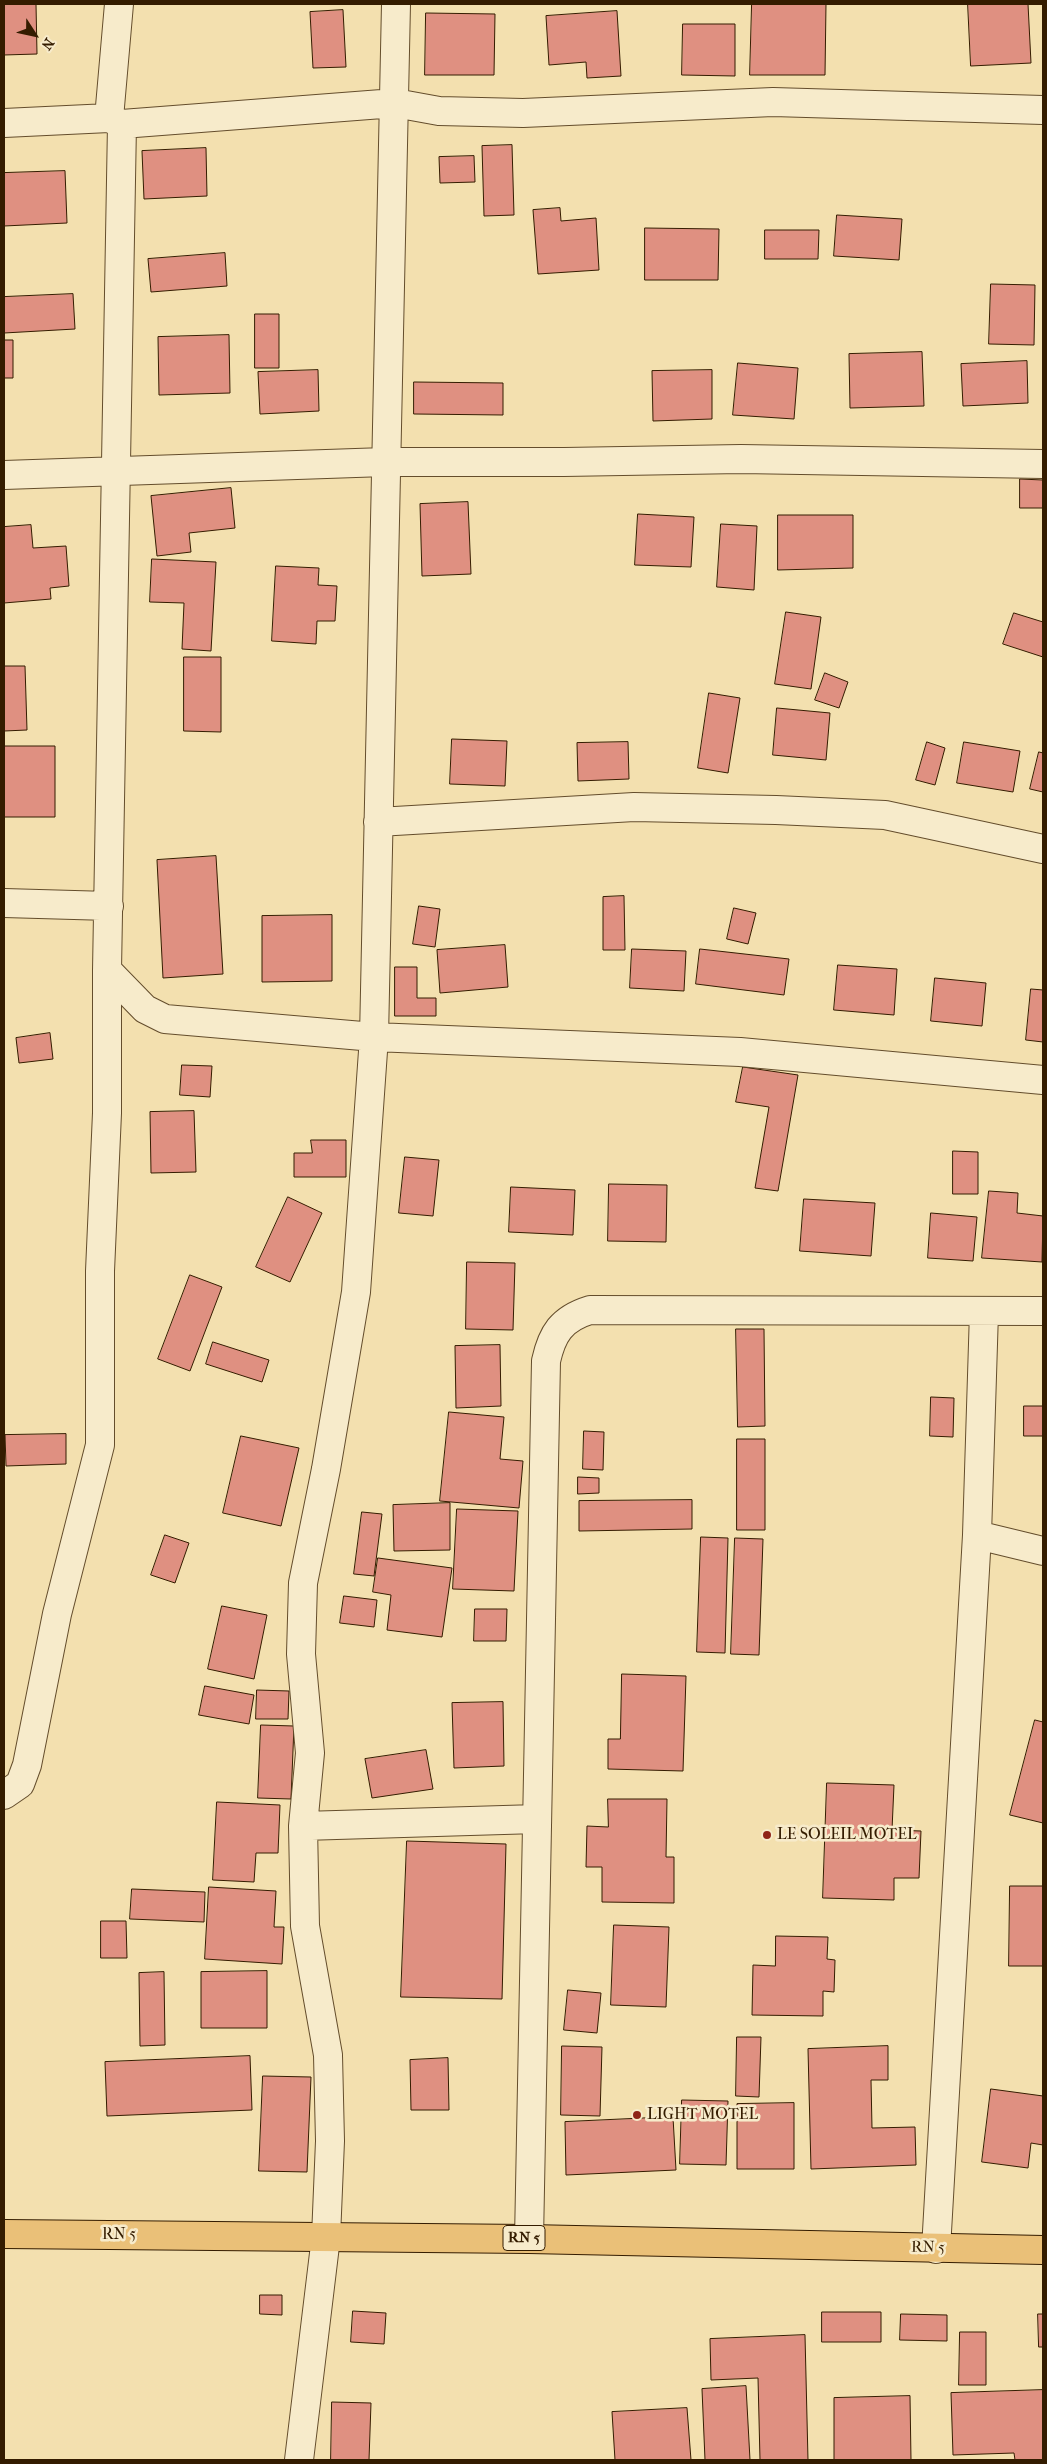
<!DOCTYPE html>
<style>
body{margin:0}
#map{position:relative;width:1047px;height:2464px;overflow:hidden;background:#f3e0af;font-family:"IM FELL French Canon",serif}
canvas{display:block}
.frame{position:absolute;inset:0;border:5px solid #341c00;pointer-events:none}
.north{position:absolute;left:10px;top:10px;width:50px;height:50px;-webkit-text-stroke:4px #f7ebcb;paint-order:stroke;rotate:125deg;font-size:14px;font-weight:700;line-height:20px;text-align:center;color:#341c00}
.north::after{content:'';display:block;margin:auto;width:18px;height:22px;background:#341c00;clip-path:polygon(50% 0,100% 100%,50% 72%,0 100%)}
</style>
<div id="map">
<canvas width="1047" height="2464"></canvas>
<div class="frame"></div>
<div class="north">N</div>
</div>
<script>
const context = document.querySelector('canvas').getContext('2d');
context.lineJoin = 'round';
function paint(path, color) {
  context.fillStyle = color;
  context.fill(path, 'evenodd');
}
function stroke(path, color, width, dash) {
  context.strokeStyle = color;
  context.lineWidth = width;
  context.lineCap = dash ? 'butt' : 'round';
  context.setLineDash(dash || []);
  context.stroke(path);
}
function label(font, color, halo, rows, align = 'center') {
  context.font = font + ' "IM FELL French Canon",serif';
  context.lineWidth = 5;
  context.setLineDash([]);
  context.textBaseline = 'middle';
  context.strokeStyle = halo;
  context.fillStyle = color;
  for (const [text, x, y, turn = 0] of rows) {
    context.save();
    context.translate(x, y);
    context.rotate((+turn || 0) * Math.PI / 180);
    context.textAlign = isNaN(turn) ? turn : align;
    if (halo) context.strokeText(text, 0, 0);
    context.fillText(text, 0, 0);
    context.restore();
  }
}
const building = new Path2D(`
 M4,4H36L37,54L4,55Z
 M752,4H826L825,75H750Z
 M968,4H1028L1031,63L971,66Z
 M343,10L346,67L313,68L310,12Z
 M617,11L621,76L587,78L586,62L549,65L546,16Z
 M426,13L495,14L494,75H425Z
 M683,24H735V76L682,75Z
 M512,145L514,215L484,216L482,146Z
 M206,148L207,196L144,199L142,151Z
 M474,156L475,182L440,183L439,157Z
 M65,171L67,223L4,226V173Z
 M560,208L561,221L596,218L599,270L538,274L533,210Z
 M837,215L902,219L899,260L834,256Z
 M645,228L719,229L718,280H645Z
 M765,230H819L818,259H765Z
 M225,253L227,286L151,292L148,259Z
 M991,284L1035,285L1034,345L989,344Z
 M73,294L75,329L4,333V297Z
 M255,314H279V368H255Z
 M229,335L230,393L159,395L158,337Z
 M4,340H13V378H4Z
 M922,352L924,406L850,408L849,354Z
 M1027,361L1028,403L963,406L961,364Z
 M738,363L798,368L794,419L733,415Z
 M318,370L319,411L260,414L258,372Z
 M712,370V419L653,421L652,371Z
 M414,382L503,383V415L414,414Z
 M1020,479L1043,480V508H1020Z
 M231,488L235,528L189,533L191,552L157,556L151,496Z
 M468,502L471,574L422,576L420,504Z
 M638,514L694,517L691,567L635,565Z
 M778,515H853V568L778,570Z
 M721,524L757,526L754,590L717,587Z
 M31,525L33,548L66,546L69,586L50,588L51,599L4,603V527Z
 M152,559L216,562L211,651L182,649L184,603L150,602Z
 M276,566L319,568L318,585L337,586L335,621H317L316,644L272,641Z
 M786,612L821,617L811,689L775,684Z
 M1014,613L1043,622V657L1003,644Z
 M184,657H221V732L184,731Z
 M4,666H25L27,730L4,731Z
 M825,673L848,682L839,708L815,700Z
 M709,693L740,698L728,773L698,768Z
 M777,708L830,713L826,760L773,755Z
 M452,739L507,741L505,786L450,784Z
 M628,742L629,779L578,781L577,743Z
 M927,742L945,748L935,785L916,780Z
 M964,742L1020,751L1013,792L957,783Z
 M4,746H55V817H4Z
 M1039,752L1043,753V792L1030,789Z
 M216,856L223,974L163,978L157,860Z
 M624,896L625,950H603V897Z
 M419,906L440,909L435,947L413,944Z
 M734,908L756,913L748,944L727,939Z
 M332,915V981L262,982V916Z
 M505,945L508,987L440,993L437,950Z
 M632,949L686,951L684,991L630,988Z
 M700,949L789,959L784,995L696,984Z
 M838,965L897,969L894,1015L834,1010Z
 M395,967H417V998H436V1016H395Z
 M935,978L986,983L982,1026L931,1021Z
 M1031,989L1043,990V1042L1026,1040Z
 M50,1033L53,1059L19,1063L16,1038Z
 M182,1065L212,1066L210,1097L180,1095Z
 M743,1067L798,1075L778,1191L755,1188L769,1107L736,1102Z
 M194,1111L196,1172L151,1173L150,1112Z
 M311,1140H346V1177H294V1153H312Z
 M953,1151L978,1152V1194H953Z
 M405,1157L439,1160L433,1216L399,1213Z
 M609,1184L667,1185L666,1242L608,1241Z
 M511,1187L575,1190L573,1235L509,1232Z
 M989,1191L1018,1193L1017,1213L1043,1216L1042,1262L982,1258Z
 M288,1197L322,1213L290,1282L256,1267Z
 M804,1199L875,1203L871,1256L800,1251Z
 M931,1213L977,1217L973,1261L928,1258Z
 M467,1262L515,1263L513,1330L466,1329Z
 M190,1275L222,1287L190,1371L158,1359Z
 M736,1329H764L765,1426L738,1427Z
 M213,1342L269,1360L262,1382L206,1364Z
 M500,1345L501,1406L456,1408L455,1346Z
 M931,1397L954,1398L953,1437L930,1436Z
 M1024,1406H1043V1436H1024Z
 M449,1412L504,1417L500,1459L523,1461L519,1508L440,1501Z
 M584,1431L604,1432L603,1470L583,1469Z
 M66,1434V1464L6,1466L5,1435Z
 M241,1436L299,1448L281,1526L223,1513Z
 M737,1439H765V1530H737Z
 M578,1477L599,1478V1493L578,1494Z
 M692,1500V1529L579,1531V1501Z
 M450,1503V1550L394,1551L393,1505Z
 M457,1509L518,1511L514,1591L453,1589Z
 M362,1512L382,1514L374,1576L354,1574Z
 M165,1535L189,1543L175,1583L151,1575Z
 M701,1537L728,1538L725,1653L697,1652Z
 M735,1538L763,1539L759,1655L731,1654Z
 M378,1558L452,1568L442,1637L387,1630L391,1595L373,1592Z
 M344,1596L377,1600L374,1627L340,1623Z
 M222,1606L267,1615L254,1679L208,1669Z
 M475,1609H507L506,1641H474Z
 M622,1674L686,1676L683,1771L608,1769V1739H620Z
 M205,1686L254,1695L249,1724L199,1715Z
 M257,1690L289,1691L288,1719H256Z
 M503,1702L504,1766L454,1768L452,1703Z
 M1035,1720L1043,1722V1823L1010,1815Z
 M261,1725L294,1726L291,1799L258,1798Z
 M426,1750L433,1789L372,1798L365,1759Z
 M827,1783L894,1785L892,1830L921,1831L919,1878H894V1900L823,1898Z
 M608,1799H667L666,1857H674V1903L602,1902V1867H586L587,1826L608,1827Z
 M217,1802L280,1805L278,1853H256L254,1882L213,1880Z
 M407,1841L506,1844L502,1999L401,1997Z
 M1010,1886H1043V1966H1009Z
 M209,1887L276,1891L274,1927H284L282,1964L205,1959Z
 M132,1889L205,1892L204,1922L130,1919Z
 M101,1921H126L127,1958H101Z
 M614,1925L669,1927L666,2007L611,2005Z
 M776,1936L828,1937L827,1959L835,1960L834,1992L823,1991V2016L752,2015L753,1965L775,1966Z
 M267,1971V2028H201V1972Z
 M164,1972L165,2045L140,2046L139,1973Z
 M568,1990L601,1993L597,2033L564,2030Z
 M737,2037H761L759,2097L736,2096Z
 M562,2046L602,2047L600,2116L561,2115Z
 M888,2046V2080H871L872,2128L915,2127L916,2165L811,2169L808,2049Z
 M250,2056L252,2110L107,2116L105,2062Z
 M448,2058L449,2110H411L410,2060Z
 M263,2076L311,2077L307,2172L259,2171Z
 M991,2089L1043,2096V2145L1031,2143L1028,2168L982,2162Z
 M682,2100L728,2101L726,2165L680,2164Z
 M794,2103V2169H737V2104Z
 M673,2117L676,2170L566,2175L565,2122Z
 M260,2295H282V2315L260,2314Z
 M353,2311L386,2313L384,2344L351,2342Z
 M822,2312H881V2342H822Z
 M901,2314L947,2315V2341L900,2340Z
 M1038,2314H1043V2347H1039Z
 M960,2332H986V2385H959Z
 M805,2335L808,2460H760L758,2378L711,2380L710,2339Z
 M746,2386L750,2460H705L702,2389Z
 M1043,2390V2460H1015L1014,2453L953,2455L951,2393Z
 M910,2396L911,2460H834V2398Z
 M332,2402L371,2403L369,2460H331Z
 M687,2408L691,2460H615L612,2412Z`);
const street = new Path2D(`
 M109,118L119,4
 M4,123L109,118L122,124L395,103L439,111L523,113L773,102L1043,110
 M4,475L385,462H564L741,459L1043,464
 M378,822L634,807L776,810L885,815L1043,849
 M4,903L109,906
 M107,970L145,1009L165,1019L374,1037L740,1052L1043,1080
 M977,1535L1043,1551
 M4,1795L20,1784L27,1765L57,1614L100,1445V1271L107,1113V970L122,124
 M303,1826L537,1819
 M529,2239L546,1361C552,1334 561,1319 590,1310L1043,1311
 M936,2249L977,1535L984,1312
 M299,2460L326,2237L330,2141L328,2055L305,1926L303,1826L310,1753L301,1654L303,1583L326,1469L356,1292L374,1037L396,4`);
const primary = new Path2D(`
 M4,2234L529,2239L1043,2250`);
const markers = [
 [767,1835,5,"#8f2418"],
 [637,2115,5,"#8f2418"]
];
const shields = [
 [524,2238,42]
];
const shieldNames = [
 ["RN 5",524,2238]
];
const poiNames = [
 ["LE SOLEIL MOTEL",777,1835],
 ["LIGHT MOTEL",647,2115]
];
const streetNames = [
 ["RN 5",119,2235],
 ["RN 5",928,2248,1]
];
paint(building, '#df9081');
stroke(building, '#341c00', 1);
stroke(street, '#644d2c', 30);
stroke(primary, '#341c00', 30);
stroke(street, '#f7ebcb', 28);
stroke(primary, '#eac078', 28);
for (const [x, y, r, color] of markers) {
  const dot = new Path2D();
  dot.arc(x, y, r, 0, 2 * Math.PI);
  context.fillStyle = color;
  context.fill(dot);
  stroke(dot, '#f7ebcb', 2);
}
for (const [x, y, w] of shields) {
  const box = new Path2D();
  box.roundRect(x - w / 2, y - 12.5, w, 25, 4);
  context.fillStyle = '#f7ebcb';
  context.fill(box);
  stroke(box, '#341c00', 1);
}
label('bold 15px', '#341c00', null, shieldNames);
label('16px', '#341c00', '#f7ebcb', poiNames, 'left');
label('16px', '#341c00', '#f7ebcb', streetNames);
</script>
